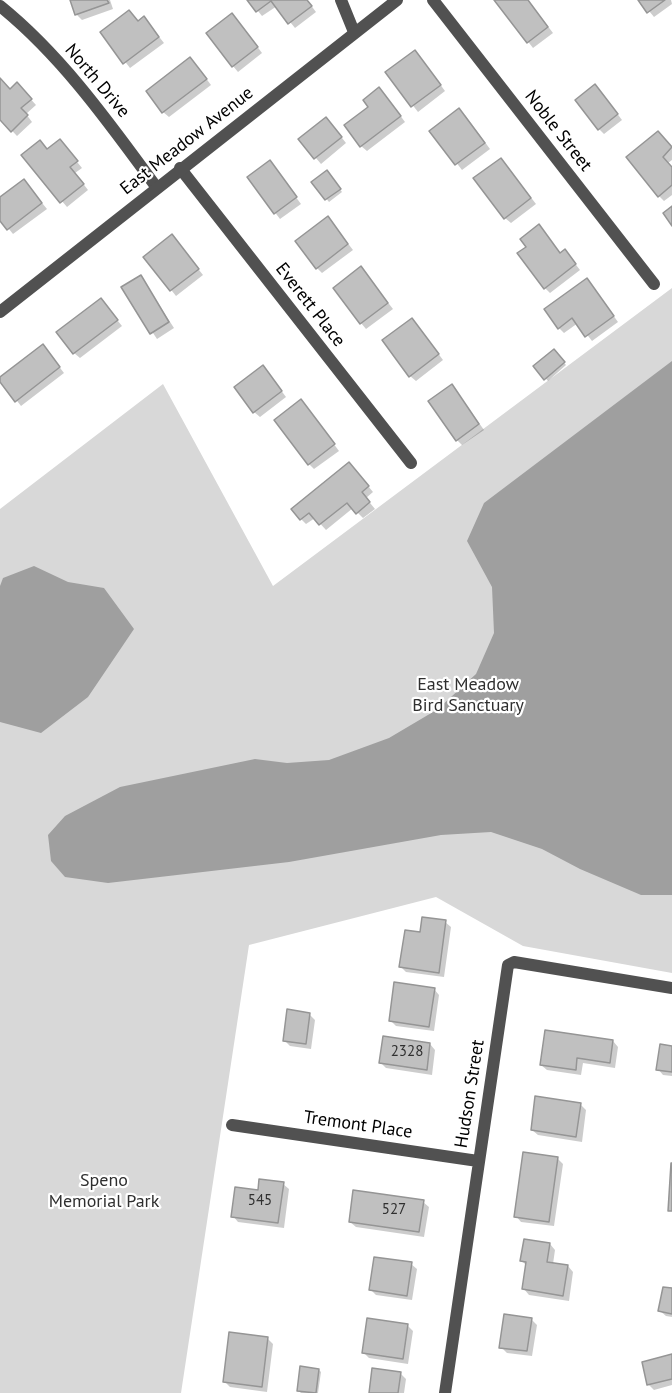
<!DOCTYPE html>
<style>
body{margin:0}
canvas{display:block;background:#fff}
</style>
<canvas width="672" height="1393"></canvas>
<script>
const context = document.querySelector('canvas').getContext('2d');
context.lineJoin = 'round';
function paint(path, color) {
  context.fillStyle = color;
  context.fill(path, 'evenodd');
}
function stroke(path, color, width, dash) {
  context.strokeStyle = color;
  context.lineWidth = width;
  context.lineCap = dash ? 'butt' : 'round';
  context.setLineDash(dash || []);
  context.stroke(path);
}
function label(font, color, halo, rows, align = 'center') {
  context.font = font + ' "PT Sans",sans-serif';
  context.lineWidth = 4.5;
  context.setLineDash([]);
  context.textBaseline = 'middle';
  context.strokeStyle = halo;
  context.fillStyle = color;
  for (const [text, x, y, turn = 0] of rows) {
    context.save();
    context.translate(x, y);
    context.rotate((+turn || 0) * Math.PI / 180);
    context.textAlign = isNaN(turn) ? turn : align;
    if (halo) context.strokeText(text, 0, 0);
    context.fillText(text, 0, 0);
    context.restore();
  }
}
const green = new Path2D(`
 M672,288V973L523,946L436,897L249,945L181,1393H0V509L163,384L273,586Z`);
const water = new Path2D(`
 M672,361V895H641L580,869L542,849L491,832L441,835L289,862L108,883L65,877L51,861L48,835L65,816L120,787L255,759L287,763L329,760L389,738L438,709L476,674L494,633L492,587L467,541L484,503Z
 M34,566L68,582L104,588L134,629L88,697L41,733L0,722V586L3,578Z`);
const shadow = new Path2D(`
 M71,0H110L113,9L82,20L76,14Z
 M249,0H307L316,12L295,28L277,6L262,16Z
 M496,0H528L553,33L533,48Z
 M640,0H671L672,4L654,17Z
 M238,21L262,53L238,72L233,66Z
 M138,23L149,24L164,43L130,68L102,32Z
 M420,57L445,91L418,112L387,72Z
 M196,65L211,85L169,117L163,112Z
 M0,79L10,91L17,84L36,105L26,114L32,122L17,136L0,118Z
 M601,92L622,120L604,134L599,129Z
 M385,95L405,122L367,151L361,146L370,107Z
 M465,115L490,149L462,170L432,131Z
 M331,124L346,143L321,164L300,139Z
 M663,138L672,148V160L668,163L672,168V195L664,201L659,196Z
 M65,147L82,168L75,173L88,190L67,207L23,155Z
 M270,162L301,204L280,219L249,178Z
 M506,165L536,204L511,223L505,218Z
 M329,174L342,192L329,202L313,182Z
 M24,181L47,209L13,234L0,218V199Z
 M333,224L353,250L322,273L317,268Z
 M544,232L561,254L570,257L580,270L550,293L545,288Z
 M177,242L203,275L176,296L145,257Z
 M361,268L393,309L366,329L361,323Z
 M141,277L174,328L157,339L123,288Z
 M592,286L618,322L592,341L578,323L564,333L559,328Z
 M101,300L122,326L80,358L74,353Z
 M417,325L443,360L416,381L410,376Z
 M554,351L566,365L548,381L535,367Z
 M48,352L64,373L21,406L0,379Z
 M268,373L286,397L260,417L254,412Z
 M457,392L484,430L462,445L457,440Z
 M306,407L339,451L314,469L309,464Z
 M355,470L373,492L366,498L375,509L363,518L353,508L326,530L315,518L306,524L301,519Z
 M445,922L451,927L444,977L406,972L401,967L422,934Z
 M434,989L439,995L434,1031L396,1026L390,1020Z
 M309,1014L315,1020L311,1049L290,1046L284,1040Z
 M613,1041L618,1047L615,1068L583,1063L581,1075L547,1070L541,1065Z
 M430,1044L435,1050L432,1075L386,1068L381,1063Z
 M672,1047V1076L663,1075L658,1069Z
 M580,1104L586,1110L582,1142L538,1135L532,1130Z
 M557,1158L563,1164L554,1226L521,1222L516,1216Z
 M283,1184L289,1189L284,1228L238,1222L233,1216L259,1192Z
 M423,1202L429,1207L424,1237L356,1227L350,1222Z
 M550,1244L555,1250L553,1264L568,1266L573,1272L569,1301L529,1295L524,1289L527,1266L522,1261Z
 M411,1264L417,1269L412,1300L376,1295L371,1290Z
 M672,1290V1317L666,1316L660,1311Z
 M531,1319L537,1325L532,1356L507,1353L501,1347Z
 M407,1325L413,1331L408,1364L369,1358L364,1353Z
 M267,1338L273,1344L267,1392L230,1387L225,1382Z
 M672,1356V1385L654,1390L648,1384Z
 M319,1370L321,1372L318,1393H301L298,1390Z
 M400,1373L406,1379L404,1393H370Z`);
const building = new Path2D(`
 M70,0H107L109,3L75,15Z
 M247,0H307L312,6L288,24L271,1L256,12Z
 M494,0H528L548,27L527,43Z
 M638,0H665L647,13Z
 M129,10L138,21L144,16L159,37L123,64L100,32Z
 M232,13L258,47L232,67L206,33Z
 M415,50L441,85L411,107L385,72Z
 M190,57L207,79L162,113L146,91Z
 M0,78L10,89L17,82L32,99L21,108L28,115L11,132L0,120Z
 M595,84L618,114L598,130L575,100Z
 M379,87L401,116L360,147L344,125L368,107L363,100Z
 M459,108L485,143L455,165L429,131Z
 M326,117L342,137L314,159L298,139Z
 M658,131L672,147L663,157L672,167V185L658,197L626,157Z
 M60,139L78,161L70,167L84,184L60,203L21,155L40,140L47,149Z
 M501,158L531,198L504,219L473,178Z
 M270,160L297,197L274,214L247,177Z
 M327,170L341,189L325,200L311,182Z
 M24,179L42,203L7,230L0,221V197Z
 M672,206V226L663,213Z
 M328,216L348,244L316,269L295,241Z
 M539,224L560,253L565,249L576,264L544,289L517,253L526,247L520,239Z
 M172,234L199,269L170,291L143,257Z
 M361,266L388,303L360,324L333,288Z
 M141,275L169,322L150,334L121,287Z
 M587,278L614,316L585,337L572,318L558,329L544,309Z
 M101,298L118,320L73,354L56,332Z
 M412,318L439,354L409,377L382,340Z
 M43,344L60,367L15,402L0,382V377Z
 M554,349L565,362L544,380L533,366Z
 M263,365L282,391L253,413L234,387Z
 M452,384L479,424L456,441L428,401Z
 M301,399L335,444L308,465L274,420Z
 M349,462L369,486L362,492L370,502L356,514L347,503L319,525L309,513L300,520L291,509Z
 M422,917L446,920L439,973L399,967L405,930L420,932Z
 M394,982L435,988L429,1027L389,1021Z
 M287,1009L310,1013L306,1044L283,1041Z
 M545,1030L613,1040L610,1063L577,1058L576,1070L540,1065Z
 M383,1036L430,1043L427,1070L379,1063Z
 M660,1044L672,1046V1072L656,1070Z
 M535,1096L581,1103L576,1137L531,1130Z
 M523,1152L558,1157L549,1222L514,1217Z
 M671,1163H672V1211H668Z
 M259,1179L284,1182L278,1223L231,1217L235,1187L258,1190Z
 M353,1190L424,1200L419,1232L349,1222Z
 M524,1239L550,1243L547,1262L568,1265L563,1296L522,1289L526,1262L520,1261Z
 M374,1257L412,1262L407,1296L369,1290Z
 M663,1287L672,1288V1314L658,1311Z
 M504,1314L532,1318L527,1351L499,1348Z
 M367,1318L408,1324L403,1359L362,1353Z
 M229,1332L268,1337L262,1387L223,1382Z
 M672,1354V1379L647,1385L642,1362Z
 M300,1366L319,1369L316,1393L297,1391Z
 M372,1368L401,1372L398,1393H369Z`);
const minor = new Path2D(`
 M341,0L354,32
 M433,0L654,284
 M0,6C62,56 110,124 157,188
 M180,168L411,463
 M232,1125L478,1161
 M445,1393L508,965L514,962L672,988`);
const tertiary = new Path2D(`
 M0,312L397,0`);
const numberNames = [
 ["2328",407,1052],
 ["545",260,1201],
 ["527",394,1210]
];
const streetNames = [
 ["North Drive",97,81,50],
 ["Noble Street",558,131,52],
 ["East Meadow Avenue",187,141,-38],
 ["Everett Place",310,305,52],
 ["Hudson Street",470,1094,-81],
 ["Tremont Place",358,1125,8]
];
const parkNames = [
 ["East Meadow",468,685],
 ["Bird Sanctuary",468,706],
 ["Speno",104,1181],
 ["Memorial Park",104,1202]
];
paint(green, '#d8d8d8');
paint(water, '#9f9f9f');
paint(shadow, '#0003');
paint(building, '#c0c0c0');
stroke(building, '#959595', 1.5);
stroke(minor, '#515151', 12);
stroke(tertiary, '#515151', 12);
label('15px', '#303030', null, numberNames);
label('18px', '#000', '#fff', streetNames);
label('18px', '#2f2f2f', '#fff', parkNames);
</script>
